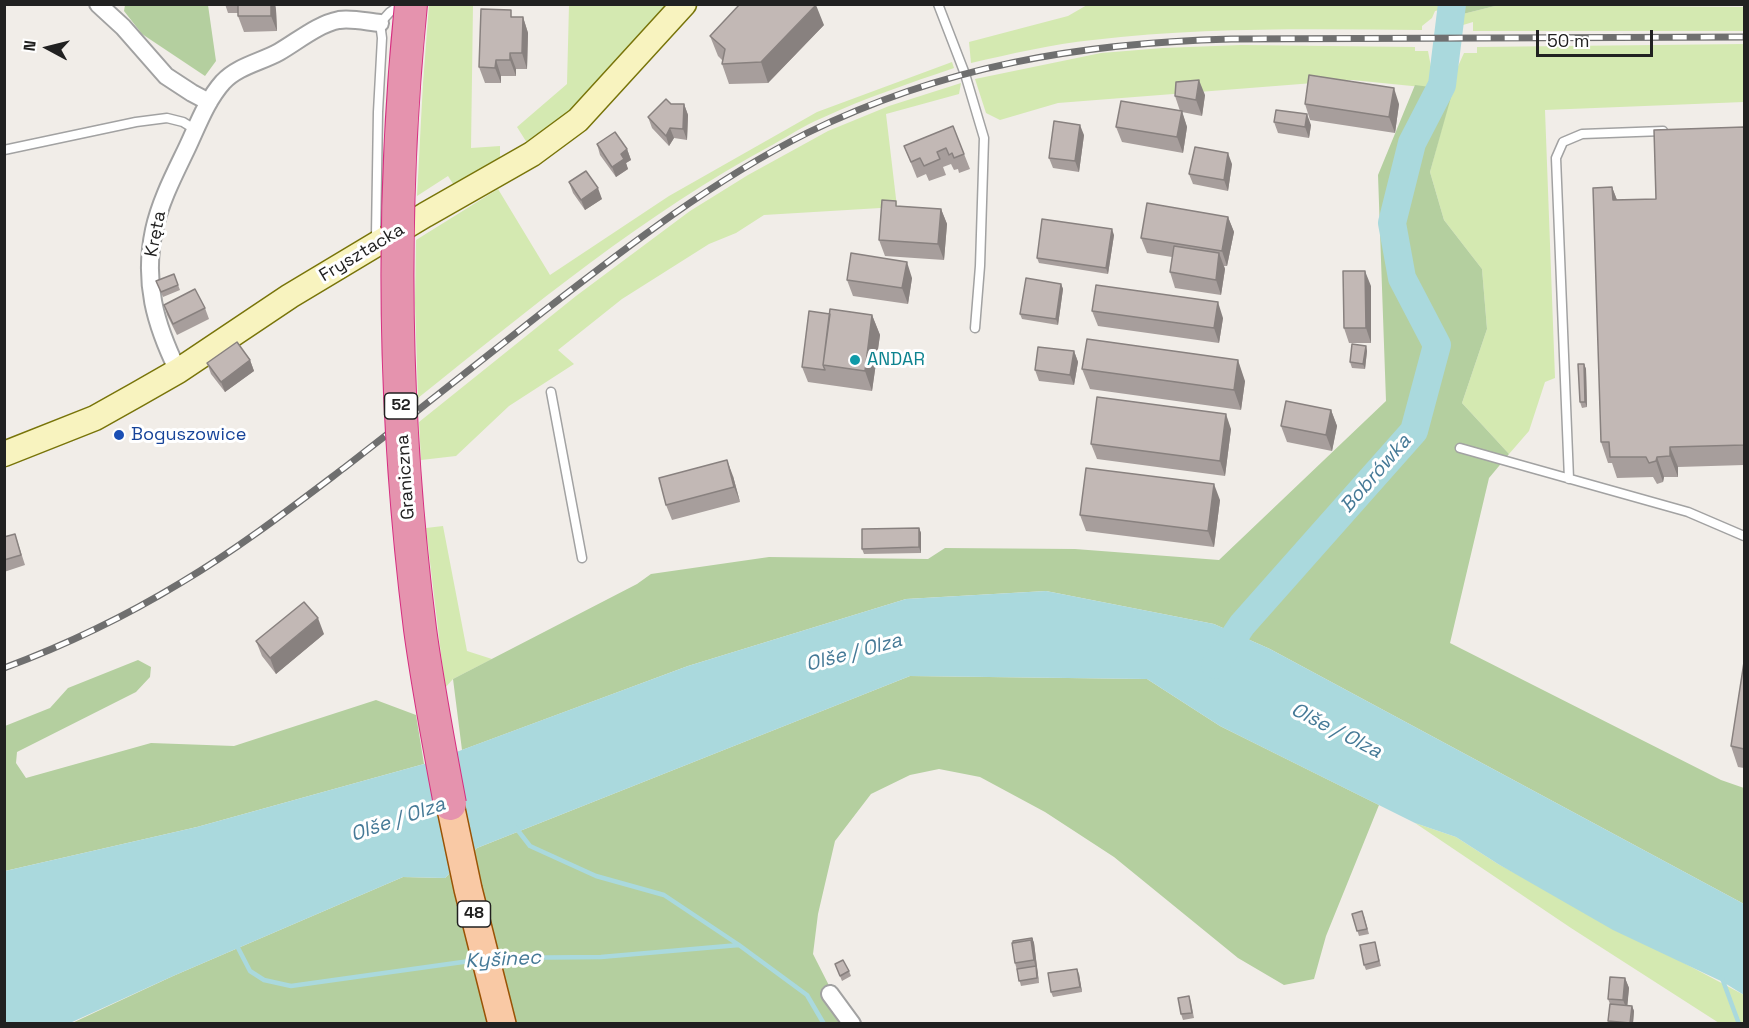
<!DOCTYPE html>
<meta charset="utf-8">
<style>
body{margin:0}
#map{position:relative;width:1749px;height:1028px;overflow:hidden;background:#f1ede8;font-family:"Space Grotesk",sans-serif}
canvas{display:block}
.frame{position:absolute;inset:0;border:6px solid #212121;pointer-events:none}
.north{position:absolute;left:18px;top:18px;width:60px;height:60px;-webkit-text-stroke:4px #fff;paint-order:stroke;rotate:277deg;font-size:16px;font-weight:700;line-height:24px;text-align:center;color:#212121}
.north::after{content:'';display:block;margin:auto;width:21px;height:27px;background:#212121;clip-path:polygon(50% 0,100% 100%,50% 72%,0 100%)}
.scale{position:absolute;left:1536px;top:30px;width:117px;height:27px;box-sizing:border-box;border:3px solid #212121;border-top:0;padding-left:8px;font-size:18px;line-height:21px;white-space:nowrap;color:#212121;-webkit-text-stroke:4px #fff;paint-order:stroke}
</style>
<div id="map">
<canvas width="1749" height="1028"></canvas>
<div class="frame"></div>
<div class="north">N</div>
<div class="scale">50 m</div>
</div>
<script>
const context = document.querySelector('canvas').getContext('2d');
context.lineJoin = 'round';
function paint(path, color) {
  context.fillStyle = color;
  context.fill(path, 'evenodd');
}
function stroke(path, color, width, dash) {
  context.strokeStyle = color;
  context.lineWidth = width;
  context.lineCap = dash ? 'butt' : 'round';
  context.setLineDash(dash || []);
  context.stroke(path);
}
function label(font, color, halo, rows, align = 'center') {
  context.font = font + ' "Space Grotesk",sans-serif';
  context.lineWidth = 6;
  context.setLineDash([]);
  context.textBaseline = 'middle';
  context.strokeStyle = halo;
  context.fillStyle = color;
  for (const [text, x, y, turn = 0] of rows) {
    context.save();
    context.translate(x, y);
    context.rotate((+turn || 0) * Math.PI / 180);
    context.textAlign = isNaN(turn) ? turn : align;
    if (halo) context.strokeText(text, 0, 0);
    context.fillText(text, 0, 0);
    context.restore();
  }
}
const grass = new Path2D(`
 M1615,4L1621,6L1744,7V31H1473V22L1463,25V14L1499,5Z
 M429,5H473L471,148L500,146V160L455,187L448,176L417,196L423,83Z
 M569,5H676L564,120L529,146L517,127L567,84Z
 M1087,5V4L1443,5L1439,10L1435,11L1432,18L1422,26V30C1312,29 1202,27 1093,40C1052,44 1011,54 971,63L969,42L1068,16Z
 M1744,44V102L1545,110L1555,378L1545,382L1529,431L1509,454L1462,403L1487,329L1482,269L1444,220L1430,172L1452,90L1352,80L1058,103L1000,120L986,113L975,79L1101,53L1163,48L1241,45L1415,47V51H1428L1432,72L1455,73L1464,53H1477V47Z
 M952,62L954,68C910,83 865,98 822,118C805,125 790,135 774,144C645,213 532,307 418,398L415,303L416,240L498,189L550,275L669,196L817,112Z
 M961,83L959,94L886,114L897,207L764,215L736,233L709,244L622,299L558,350L574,364L509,406L456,456L421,460L419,422L576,296L690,211L748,175L828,131L889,106Z
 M443,526L467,651L492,659L453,679L445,688L426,528Z
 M1415,823L1456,837L1498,864L1744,995V1023H1719L1571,928Z`);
const forest = new Path2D(`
 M125,5H208L216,61L205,76L142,34L124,11Z
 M1464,5V4L1499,5L1463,14Z
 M1415,85L1453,90L1430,172L1444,220L1482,269L1487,329L1462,403L1509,454L1489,478L1450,643L1721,780L1744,788V904L1270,649L1214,624L1046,591L906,599L688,666L462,750L453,679L637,584L651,574L769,557L928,559L945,548L1075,549L1219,560L1386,401L1378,175Z
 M138,660L151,667L150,677L136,692L17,752L16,763L26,778L151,743L234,746L376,700L416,715L424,764L197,827L5,871V726L50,708L68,688Z
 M910,676L1147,679L1220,726L1379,805L1326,936L1314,979L1284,985L1238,958L1114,857L1045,812L980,777L939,769L910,775L871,794L835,841L818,914L813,954L848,1023L70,1024L173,976L403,877L445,878L477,848Z`);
const water = new Path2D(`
 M1046,591L1214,624L1270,649L1744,904V995L1723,982L1613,930L1498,864L1456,837L1415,823L1220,726L1147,679L910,676L477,848L445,878L403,877L173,976L70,1023L5,1024V871L197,827L424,764L688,666L906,599Z`);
const stream = new Path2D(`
 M516,828L530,846L596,876L664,895L739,945
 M236,944L250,971L264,980L291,986L477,960
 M494,958L601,957L739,945L807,995L824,1024
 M1722,978L1739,1024`);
const river = new Path2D(`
 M1215,665L1242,625L1414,431L1437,345L1402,278L1392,223L1412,143L1442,85L1452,4`);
const lane = new Path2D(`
 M938,4L965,74L984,138L980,266L975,328
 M4,150L136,122L167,118L183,122L196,130
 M378,239L376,235L378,112L382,38L380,23L390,12L402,4
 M551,392L582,558
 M1460,448L1688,512L1744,536
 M1569,479L1556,158L1563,142L1582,134L1663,131`);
const street = new Path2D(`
 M98,4L123,27L166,76L192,93L209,102
 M178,371C155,324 143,282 154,230C160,202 174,175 186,150C197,127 206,101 223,82C238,66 261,62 279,52C298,41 318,24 339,20C352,18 368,22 380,23
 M830,994L852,1024`);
const secondary = new Path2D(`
 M4,454L95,418L136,395L178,371L290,296L425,215L532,154L578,120L684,4`);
const primary = new Path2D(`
 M450,804L468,889L502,1024`);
const rail = new Path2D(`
 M4,668C66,645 126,616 182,582C239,548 291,508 344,468C411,416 478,363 544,311C628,246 712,181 807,133C944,66 1080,43 1231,39L1744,37`);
const highwayBridge = new Path2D(`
 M411,4C390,212 394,423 420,629C428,688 439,746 450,804`);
const wall = new Path2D(`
 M225,4H275L276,10L277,31L244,32L238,16V13H228Z
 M514,17H523L528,33L527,69H516V76H501V83H485L479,67Z
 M824,25L768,83L729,84L722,64V60L718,56L710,36Z
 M1205,95L1202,116L1182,112L1187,127L1183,153L1122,142L1116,127L1180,111L1175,96Z
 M671,104H684L688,115L687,140L674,138L669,146L652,128L648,117Z
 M1305,104H1399L1395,133L1310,120Z
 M1274,122L1311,125L1309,138L1278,133Z
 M953,126L970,169L959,173L958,169L954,170L951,164L943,167L946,175L929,181L926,174L917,178L904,146Z
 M1744,127V465L1678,467V477H1664L1663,482L1657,484L1653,477L1617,478L1612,463H1608L1601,442L1612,187L1617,200L1656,199Z
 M1084,135L1079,172L1053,168L1049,158Z
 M597,144L627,149L631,160L626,163L628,169L616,177L600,155Z
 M1232,164L1228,191L1193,184L1189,174Z
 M569,182L602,199L585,210L573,193Z
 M898,206L941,209L947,224L944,260L885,256L879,240Z
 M1228,217L1234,232L1227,266H1224L1225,269L1221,295L1175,288L1170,272L1172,257L1147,253L1141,238Z
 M1114,235L1108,274L1039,263L1037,258Z
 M174,274L180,290L163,297L156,281Z
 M912,278L908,304L853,296L847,280Z
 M1061,284L1063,289L1058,325L1022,319L1020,314Z
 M1371,286V343H1349L1344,328Z
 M164,305L205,308L209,319L177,335L167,315Z
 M1092,311L1223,318L1219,343L1098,326Z
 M830,314L872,315L880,335L872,391L808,382L802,367Z
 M1366,346L1367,351L1365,369L1352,368L1350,362Z
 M1074,351L1078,362L1074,385L1039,381L1035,370Z
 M250,360L254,371L225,392L211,374L207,363Z
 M1584,364L1586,369L1587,407L1582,408L1580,402Z
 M1082,369L1245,381L1241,410L1090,389Z
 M1331,410L1337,426L1332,451L1287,442L1281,426Z
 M1231,429L1225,476L1097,459L1091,444Z
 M733,476L740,502L672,520L666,505Z
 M1220,500L1214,547L1086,531L1080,515Z
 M919,528L921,533V553L864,554L862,549Z
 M15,534L25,565L4,572V537Z
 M324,634L276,674L262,656L256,641Z
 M1744,662V768L1738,767L1731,746Z
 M1352,914L1364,916L1369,934L1359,936Z
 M1032,938L1034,943L1039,983L1021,986L1015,963Z
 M1376,947L1381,966L1366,970L1364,965Z
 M835,964L849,971L851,976L842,981Z
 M1079,974L1082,992L1053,997L1051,992Z
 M1625,978L1629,988L1627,1006H1632L1634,1011L1633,1023H1609L1608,1021L1610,1004L1608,999Z
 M1189,996L1191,1002L1194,1018L1183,1020L1181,1014Z`);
const shadedWall = new Path2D(`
 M271,4H275L276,10L277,31L271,16Z
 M816,5L824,25L768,83L761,62Z
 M523,17L528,33L527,69L522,53Z
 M510,53L516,69V76L510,60Z
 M496,60L501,76V83L495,68Z
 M1199,80L1205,95L1202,116L1196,100Z
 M1394,88L1399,104L1395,133L1389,117Z
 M684,104L688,115L687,140L683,129Z
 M1182,111L1187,127L1183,153L1177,137Z
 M1307,114L1311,125L1309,138L1305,127Z
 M1080,125L1084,135L1079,172L1075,161Z
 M670,128L674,138L669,146L666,136Z
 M627,149L631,160L626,163L628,169L616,177L612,167L621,154Z
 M1228,153L1232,164L1228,191L1224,180Z
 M1612,187L1620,208L1613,200Z
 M598,188L602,199L585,210L581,200Z
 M941,209L947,224L944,260L938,244Z
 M1228,217L1234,232L1227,266L1222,251Z
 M1112,229L1114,235L1108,274L1106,268Z
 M1219,253L1225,269L1221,295L1216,280Z
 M907,262L912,278L908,304L902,288Z
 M1365,271L1371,286V343L1366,328Z
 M1061,284L1063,289L1058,325L1056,319Z
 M1218,302L1223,318L1219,343L1214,328Z
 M872,315L880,335L872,391L865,371Z
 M1366,346L1367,351L1365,369L1363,364Z
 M1074,351L1078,362L1074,385L1070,375Z
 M250,360L254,371L225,392L221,382Z
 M1238,360L1245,381L1241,410L1234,390Z
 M1584,364L1586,369L1587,407L1585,402Z
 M1331,410L1337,426L1332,451L1326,435Z
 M1226,414L1231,429L1225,476L1220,461Z
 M1670,447L1678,467V477L1670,456Z
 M1657,457L1664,477L1663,482L1656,461Z
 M727,460L733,476L740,502L734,487Z
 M1214,484L1220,500L1214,547L1208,531Z
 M919,528L921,533V553L919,547Z
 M318,618L324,634L276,674L270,658Z
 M1032,938L1034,943L1039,983L1034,960L1031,940Z
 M1077,969L1079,974L1082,992L1080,987Z
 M1625,978L1629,988L1627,1010L1623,1000Z
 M1632,1006L1634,1011L1633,1023H1631Z`);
const building = new Path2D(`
 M238,4H271V16H238Z
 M740,4H816V5L761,62L722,64L725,49L710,36Z
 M481,9L511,10V17H523L522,53H510V60H496L495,68L479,67Z
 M1309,75L1394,88L1389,117L1305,104Z
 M1199,80L1196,100L1175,96L1176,82Z
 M666,99L671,104H684L683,129L670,128L666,136L648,117Z
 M1121,101L1182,111L1177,137L1116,127Z
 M1276,110L1307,114L1305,127L1274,122Z
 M1054,121L1080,125L1075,161L1049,158Z
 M953,126L964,154L954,158L952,153L949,155L946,148L937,152L940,159L924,166L920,158L911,162L904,146Z
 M1744,127V445L1670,447V456L1657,457L1656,461L1649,463L1646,457H1610L1609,442H1601L1593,188L1612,187L1613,200L1656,199L1654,130Z
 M615,132L627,149L621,154L624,159L612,167L597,144Z
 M1195,147L1228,153L1224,180L1189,174Z
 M586,171L598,188L581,200L569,182Z
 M882,200L896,201V206L941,209L938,244L879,240Z
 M1147,203L1228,217L1222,251L1141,238Z
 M1042,219L1112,229L1106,268L1037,258Z
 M1174,246L1219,253L1216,280L1170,272Z
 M851,253L907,262L902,288L847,280Z
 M1343,271H1365L1366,328H1344Z
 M174,274L178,285L161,292L156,281Z
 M1026,278L1061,284L1056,319L1020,314Z
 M1096,285L1218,302L1214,328L1092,311Z
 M195,289L205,308L173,324L164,305Z
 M830,309L872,315L865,371L823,365Z
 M809,311L830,314L823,365L825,370L802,367Z
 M1087,339L1238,360L1234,390L1082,369Z
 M237,342L250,360L221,382L207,363Z
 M1352,344L1366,346L1363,364L1350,362Z
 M1038,347L1074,351L1070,375L1035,370Z
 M1578,364H1584L1585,402H1580Z
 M1097,397L1226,414L1220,461L1091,444Z
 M1286,401L1331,410L1326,435L1281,426Z
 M727,460L734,487L666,505L659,478Z
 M1086,468L1214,484L1208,531L1080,515Z
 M919,528V547L862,549V529Z
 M15,534L21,555L4,560V537Z
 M304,602L318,618L270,658L256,641Z
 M1744,662V749L1731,746Z
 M1362,911L1367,929L1357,931L1352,914Z
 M1032,938L1033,945L1031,940L1013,943V941Z
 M1031,940L1034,960L1015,963L1012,943Z
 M1375,942L1379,961L1364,965L1360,945Z
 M843,960L849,971L840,976L835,964Z
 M1036,966L1037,978L1019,981L1017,969Z
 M1077,969L1080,987L1051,992L1048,973Z
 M1610,977L1625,978L1623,1000L1608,999Z
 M1189,996L1192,1013L1181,1014L1178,998Z
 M1610,1004L1632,1006L1630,1023L1608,1021Z`);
const markers = [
 [855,360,6,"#0f9aa8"],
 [119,435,6,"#1a4fb4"]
];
const shields = [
 [401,406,33],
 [474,914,33]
];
const shieldNames = [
 ["52",401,406],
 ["48",474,914]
];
const streetNames = [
 ["Kręta",156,234,-79],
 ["Frysztacka",362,253,-31],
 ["Graniczna",406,477,-94]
];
const cultureNames = [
 ["ANDAR",867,360]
];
const transitNames = [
 ["Boguszowice",131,435]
];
const waterNames = [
 ["Bobrówka",1376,474,-49],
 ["Olše / Olza",854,653,-15],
 ["Olše / Olza",1336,731,27],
 ["Olše / Olza",398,820,-19],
 ["Kyšinec",503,960,-3]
];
paint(grass, '#d4e9b1');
paint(forest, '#b4cf9f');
paint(water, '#aad9dd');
stroke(stream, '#aad9dd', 4.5);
stroke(river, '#aad9dd', 28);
stroke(lane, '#a2a2a2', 11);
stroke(street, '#a2a2a2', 20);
stroke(secondary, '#787409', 27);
stroke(primary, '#9a5305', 30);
stroke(lane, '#fff', 8);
stroke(street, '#fff', 16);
stroke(secondary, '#f8f3bf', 24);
stroke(primary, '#f9c9a5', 27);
stroke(rail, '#6f6f6f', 7);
stroke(rail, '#fff', 4.5, [14]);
stroke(highwayBridge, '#d62e80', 34, []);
stroke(highwayBridge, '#e593ae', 32);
paint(wall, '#a79e9c');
paint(shadedWall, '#88817f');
paint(building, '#c2b8b5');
stroke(building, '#88817f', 1.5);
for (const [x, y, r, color] of markers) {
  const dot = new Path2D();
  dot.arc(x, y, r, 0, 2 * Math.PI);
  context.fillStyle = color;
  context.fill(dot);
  stroke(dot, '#fff', 2);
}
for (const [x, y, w] of shields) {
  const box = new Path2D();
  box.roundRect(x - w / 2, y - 13, w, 26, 4.5);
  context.fillStyle = '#fff';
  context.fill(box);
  stroke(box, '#212121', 1.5);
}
label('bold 16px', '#212121', null, shieldNames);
label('18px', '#212121', '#fff', streetNames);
label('18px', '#0d838f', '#fff', cultureNames, 'left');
label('18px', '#164399', '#fff', transitNames, 'left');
label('italic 20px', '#467a97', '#fff', waterNames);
</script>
